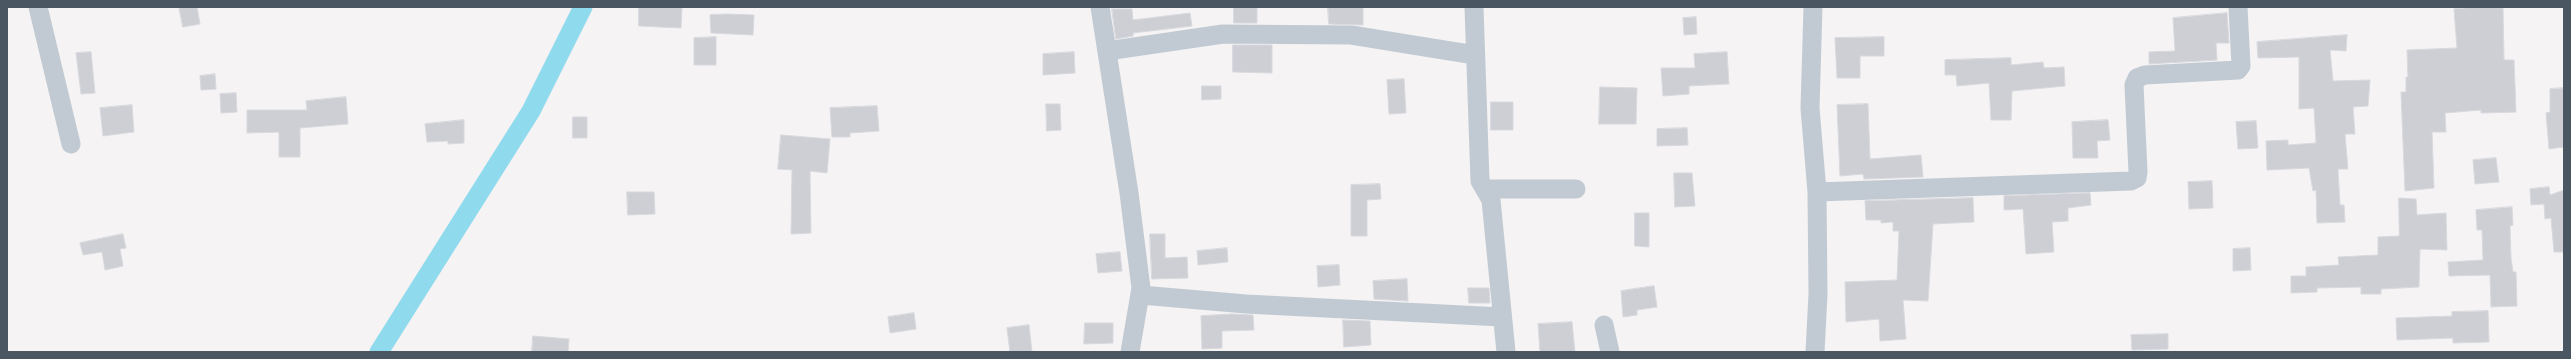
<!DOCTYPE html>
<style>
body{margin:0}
#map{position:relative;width:2571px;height:359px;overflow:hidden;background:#f5f3f3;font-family:"IBM Plex Sans",sans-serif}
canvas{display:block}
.frame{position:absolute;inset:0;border:8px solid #4a5661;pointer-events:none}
</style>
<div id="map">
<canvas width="2571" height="359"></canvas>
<div class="frame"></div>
</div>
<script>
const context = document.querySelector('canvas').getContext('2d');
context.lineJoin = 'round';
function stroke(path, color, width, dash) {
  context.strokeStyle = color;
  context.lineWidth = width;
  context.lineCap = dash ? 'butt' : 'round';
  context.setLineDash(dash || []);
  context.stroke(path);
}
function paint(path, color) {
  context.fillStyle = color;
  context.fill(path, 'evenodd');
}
const canal = new Path2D(`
 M379,352L531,111L583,7`);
const building = new Path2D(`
 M179,7H197L200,24L183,27Z
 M639,7H682L681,28L639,26Z
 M1234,7H1257V23H1234Z
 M1328,7H1363V25L1329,24Z
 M2478,7L2503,8L2504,60H2514L2516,112L2481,113V110L2445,113L2446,132H2432L2434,188L2405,191L2401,92H2406V77H2408L2407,50L2457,48L2454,9Z
 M1112,9H1132L1133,20L1190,13L1192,26L1133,33V36L1116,39Z
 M2227,13L2229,43H2216L2217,60L2149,64V52L2175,51L2173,18Z
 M727,14L754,15L753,35L711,33L710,15Z
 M1696,17L1697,34L1684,35L1683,18Z
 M2347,35L2346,51L2330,50L2333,81L2370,80L2368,106L2353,107L2355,134H2345L2348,169H2338L2340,205H2344L2345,222L2317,223L2316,190L2313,191L2309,168L2267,170L2266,141L2288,140V145L2316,143L2314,108L2299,109V57L2258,58L2257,42Z
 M716,37V65H694V38Z
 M1884,37V56H1860V78H1837L1835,38Z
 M1233,45H1272V73L1233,72Z
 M91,52L95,93L81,94L76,53Z
 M1074,52L1075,73L1043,75V54Z
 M1727,52L1729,84L1689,86V94L1663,96L1661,68H1695L1694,54Z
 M2011,58V65L2043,62L2044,68L2064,67L2065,86L2012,91L2011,120H1991L1989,83L1957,86L1956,75H1945V60Z
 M215,74L216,89L201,90L200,76Z
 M1404,79L1406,113L1389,114L1387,80Z
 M1202,86H1221V99L1202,100Z
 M1600,87L1637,88L1636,124H1599Z
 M2564,88V147L2549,149L2546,113L2550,112V89Z
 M236,93L237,112L221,113L220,94Z
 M346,97L348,124L300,128V157H279V132L247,133V110H307L306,101Z
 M1491,102H1513V130H1491Z
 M1046,104H1060L1061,130L1047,131Z
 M1868,104L1870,159L1921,155L1923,177L1864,179L1863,174L1840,176L1837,105Z
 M132,105L134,132L103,136L100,108Z
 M877,106L879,131L850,133V137H832L830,108Z
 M573,117H587V138H573Z
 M464,120V143L448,144V141L427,142L425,124Z
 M2108,120L2110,140L2097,141L2098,158H2073L2072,122Z
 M2256,121L2258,148L2238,149L2236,122Z
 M1687,128L1688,145L1657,146V129Z
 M781,135L830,139L827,173L810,171L811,233L791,234L792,170L778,169Z
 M2496,158L2499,182L2475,184L2473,160Z
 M1674,173H1692L1695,206L1675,207Z
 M2212,181L2213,208L2189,209L2188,182Z
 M1380,184L1381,199L1367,200V236H1351V185Z
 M2549,187L2550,195L2564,190V252H2554L2551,218L2545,219L2544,204L2531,205L2530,189Z
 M627,192H654L655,214L628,215Z
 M2090,193L2091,205L2068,208V221L2052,222L2054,252L2026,254L2023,209L2004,210V196Z
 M1973,198L1974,222L1933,224L1928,301L1903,300L1906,339L1880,341L1879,319L1846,322L1845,282L1897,280L1899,231H1893V222L1881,223V220H1866L1865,201Z
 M2399,198L2416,199L2417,215L2446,213L2447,250L2420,249L2419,287L2381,289V294H2361V287L2317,288V292L2291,293V276H2306V267L2339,265L2338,257L2378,255V237L2399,236Z
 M2512,207L2513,225L2510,226L2511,258L2513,272H2516L2517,306L2491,307L2490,275L2449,276L2448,262L2483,260L2482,230H2477L2476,210Z
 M1635,213H1649V247L1635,246Z
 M123,234L126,248L120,249L123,266L105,270L102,252L83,255L80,243Z
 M1150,234H1165V258L1187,257L1188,278L1152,279Z
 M1227,248L1228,262L1198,265L1197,251Z
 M2250,248L2251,270L2233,271V249Z
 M1120,252L1122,271L1098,273L1096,254Z
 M1339,265L1340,285L1318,287L1317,266Z
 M1407,279L1408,301L1374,299L1373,281Z
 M1654,286L1657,307L1637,310V315L1623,317L1621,291Z
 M1468,288H1489L1490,303H1469Z
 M2488,311L2489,342L2453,343V338L2397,340L2396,318L2452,316V312Z
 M914,313L916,329L890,333L888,317Z
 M1232,314L1253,315L1254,330L1222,331V348L1202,349L1201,316Z
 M1343,320L1370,321L1371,345L1344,347Z
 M1572,322L1575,352H1540L1538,324Z
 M1085,323H1113V343L1084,344Z
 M1029,325L1032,352H1010L1007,328Z
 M2168,334V349L2132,350L2131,335Z
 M533,336L569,339L568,352H532Z`);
const minor = new Path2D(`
 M38,7L71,144
 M1100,7L1129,193L1141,288L1130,352
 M1474,7L1480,181L1491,200L1506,352
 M1813,7L1810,108L1817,192L1818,294L1815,352
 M1107,51L1223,34L1351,35L1475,55
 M1485,189H1576
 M1817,192L2131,181L2137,178L2138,172L2134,85L2137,78L2145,75L2238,70L2241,66L2238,7
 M1141,295L1246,304L1502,317
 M1604,325L1610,352`);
stroke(canal, '#90daee', 19);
paint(building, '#cdcfd5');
stroke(building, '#d7d9de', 1);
stroke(minor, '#c1cad2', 19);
</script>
